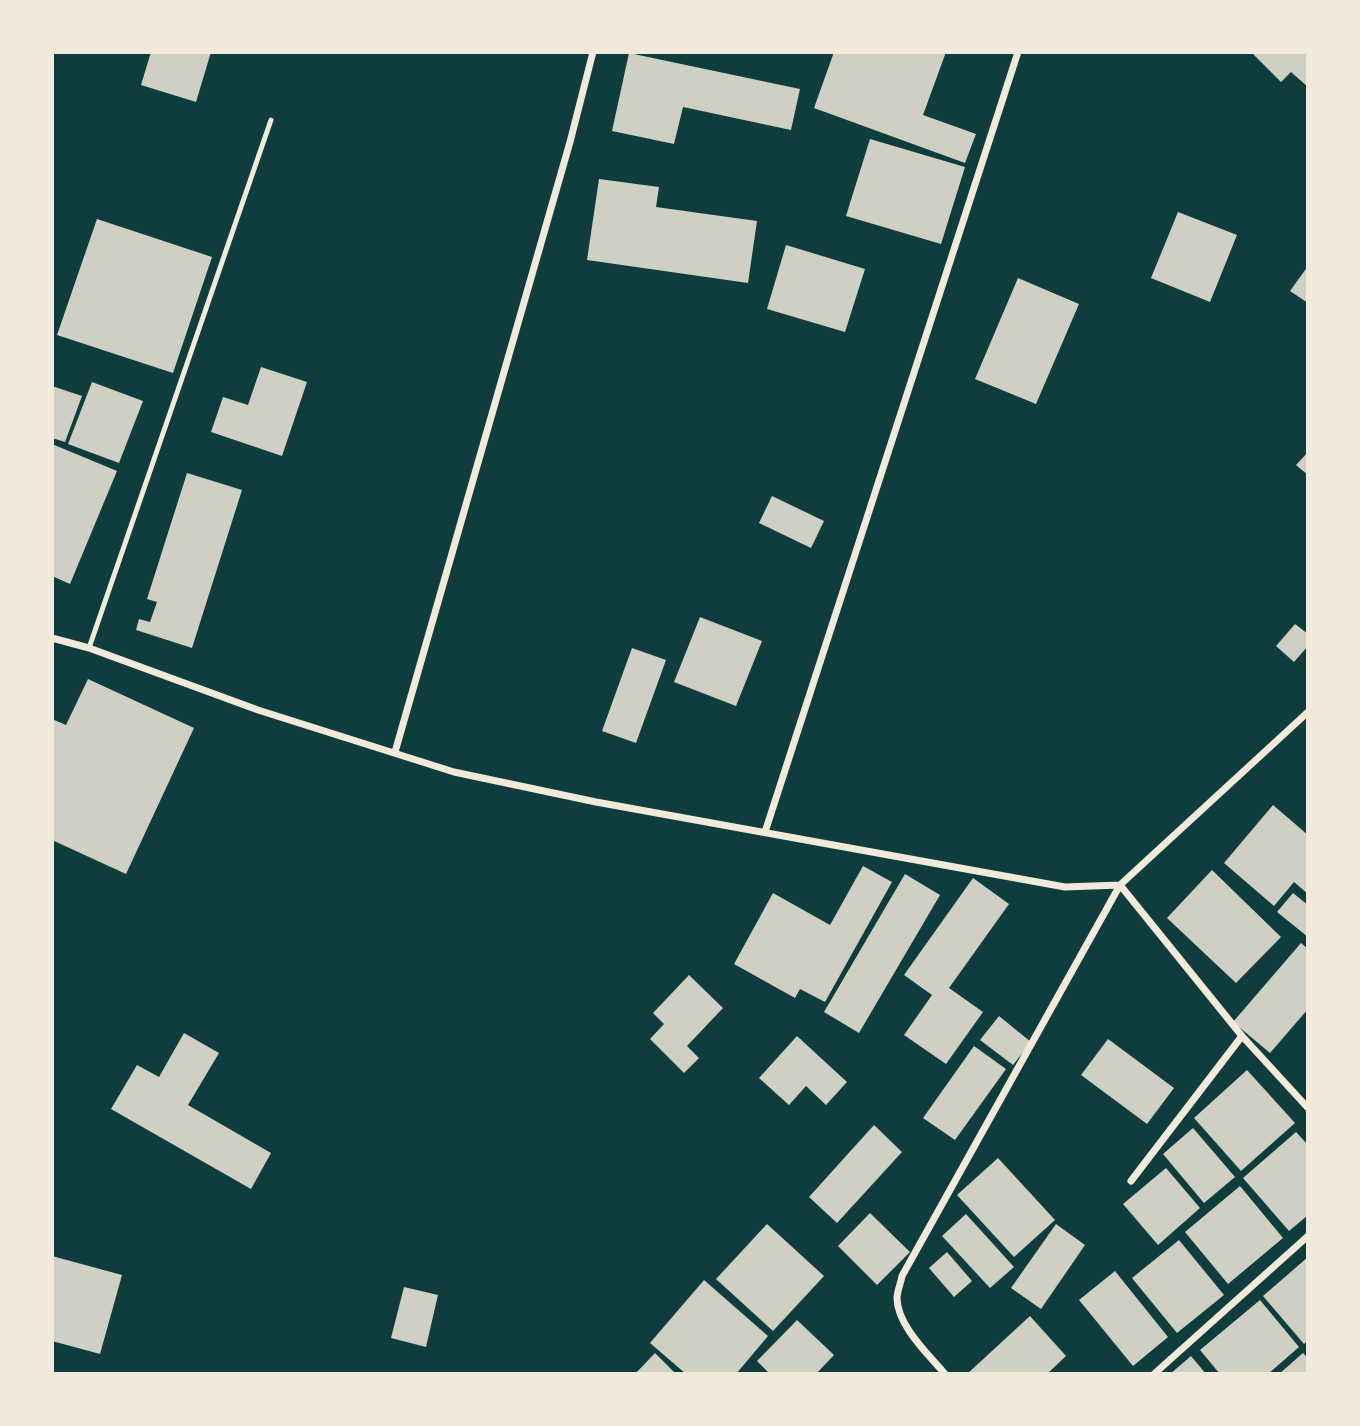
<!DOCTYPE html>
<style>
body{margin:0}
#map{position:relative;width:1360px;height:1426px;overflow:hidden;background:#0f3d3e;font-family:"Fira Sans Condensed",sans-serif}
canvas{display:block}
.frame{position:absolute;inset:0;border:54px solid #f1e9da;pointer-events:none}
</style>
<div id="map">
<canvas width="1360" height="1426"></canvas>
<div class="frame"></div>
</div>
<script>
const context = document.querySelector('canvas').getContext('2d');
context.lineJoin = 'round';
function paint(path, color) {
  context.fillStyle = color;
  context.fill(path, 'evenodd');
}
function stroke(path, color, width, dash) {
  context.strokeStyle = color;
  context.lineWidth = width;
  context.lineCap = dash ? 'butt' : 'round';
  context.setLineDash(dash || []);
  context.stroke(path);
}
const building = new Path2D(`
 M151,52H211L196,102L141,85Z
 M834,52H946L923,115L976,134L965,163L814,108Z
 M1251,52H1308V87L1291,72L1281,82Z
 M629,53L800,89L791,130L683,107L674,144L612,131Z
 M870,139L965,167L941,244L846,216Z
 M599,179L659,187L656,207L757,221L748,283L587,260Z
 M1178,212L1237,235L1210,302L1151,278Z
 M97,219L212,257L173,373L57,335Z
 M786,245L865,269L845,332L767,309Z
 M1308,266V303L1290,291Z
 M1018,278L1079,304L1036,404L975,379Z
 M261,367L307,382L282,456L211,432L223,397L248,405Z
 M92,382L143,401L119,463L68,444Z
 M52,386L82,396L65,442L52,438Z
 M52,444L117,471L70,584L52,576Z
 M1308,452V475L1296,465Z
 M187,473L242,490L192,648L136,630L139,619L150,622L157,602L147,599Z
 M772,496L824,521L811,548L759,523Z
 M700,617L762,641L736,706L674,682Z
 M1295,624L1308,634V646L1294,662L1276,646Z
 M632,648L666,660L636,743L602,731Z
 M88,679L194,728L126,874L52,840V719L66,725Z
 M1273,805L1308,835V894L1294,882L1274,906L1224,863Z
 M863,866L892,882L825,1002L800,989L795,998L734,964L773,893L830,925Z
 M1212,870L1281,937L1236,983L1167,918Z
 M905,874L940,895L859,1033L824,1012Z
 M973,878L1009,904L949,988L983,1012L946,1064L904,1035L932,995L904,975Z
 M1293,893L1308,905V937L1277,912Z
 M1301,943L1308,949V1009L1270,1053L1233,1022Z
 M689,975L723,1008L687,1046L699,1058L684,1073L650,1039L664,1024L653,1013Z
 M999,1016L1031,1042L1013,1065L980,1040Z
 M184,1033L219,1053L188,1105L271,1153L251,1189L111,1109L137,1065L159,1077Z
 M797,1036L847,1082L826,1105L806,1086L789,1105L759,1078Z
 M1108,1039L1174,1088L1147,1124L1081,1075Z
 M974,1046L1006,1069L955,1140L923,1118Z
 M1247,1070L1295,1123L1241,1171L1194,1118Z
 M874,1125L902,1152L837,1223L809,1197Z
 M1193,1128L1235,1177L1204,1203L1163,1154Z
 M1296,1132L1308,1145V1215L1289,1231L1243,1178Z
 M998,1158L1055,1220L1014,1257L957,1195Z
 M1166,1168L1200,1208L1158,1245L1123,1204Z
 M1240,1186L1283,1238L1228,1284L1185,1232Z
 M870,1213L910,1252L877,1285L838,1246Z
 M966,1214L1014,1267L990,1288L942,1236Z
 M767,1224L824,1276L773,1331L716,1279Z
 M1056,1224L1085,1245L1041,1309L1011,1288Z
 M1179,1240L1224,1295L1177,1333L1132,1278Z
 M947,1252L972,1281L954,1297L929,1268Z
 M52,1256L122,1275L100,1354L52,1341Z
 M1308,1257V1340L1304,1344L1263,1296Z
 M1115,1271L1168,1337L1133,1366L1079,1300Z
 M704,1280L768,1336L736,1374H686L650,1343Z
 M404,1287L438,1295L426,1347L391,1338Z
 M1260,1300L1299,1347L1268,1374H1220L1200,1350Z
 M1030,1316L1066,1356L1047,1374H967Z
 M797,1320L834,1355L816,1374H770L757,1361Z
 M655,1353L676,1374H635Z
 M1303,1353L1308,1358V1374H1279Z
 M1191,1356L1206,1374H1170Z`);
const service = new Path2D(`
 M89,648L271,120`);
const minor = new Path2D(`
 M52,638L89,648L258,710L454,772L596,802L1065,887L1120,885L1308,712
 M395,752L570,142L593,52
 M765,832L1018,52
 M1131,1181L1242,1036
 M945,1374C928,1354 897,1325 897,1298C897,1291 901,1283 902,1276L1120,885L1242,1036L1308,1108
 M1154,1374L1308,1236`);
paint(building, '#cfcfc3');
stroke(service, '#f1e9da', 5);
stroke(minor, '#f1e9da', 7);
</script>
